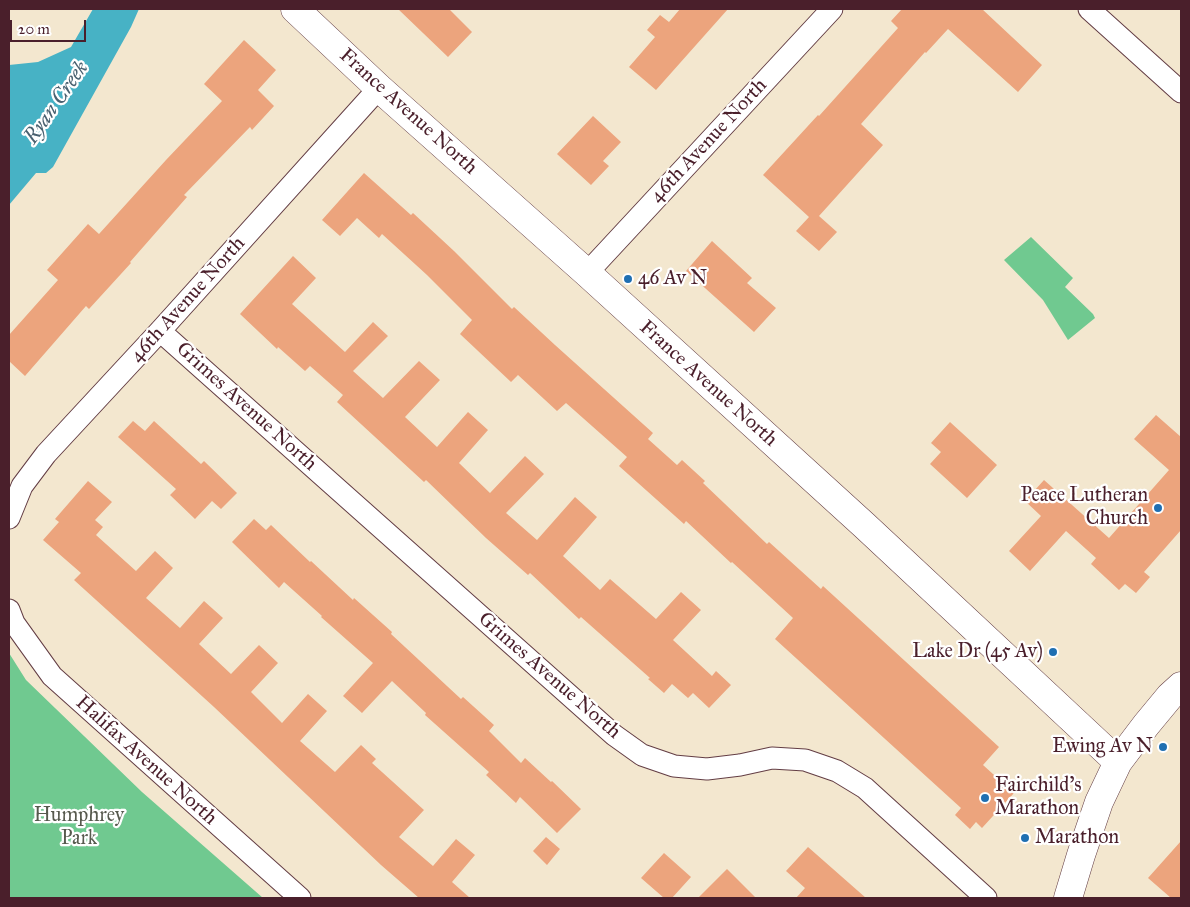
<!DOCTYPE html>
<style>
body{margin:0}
#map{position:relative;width:1190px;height:907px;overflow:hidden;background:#f3e7cf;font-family:"IM FELL Great Primer",serif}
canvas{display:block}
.frame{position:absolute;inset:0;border:10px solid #4a1f2b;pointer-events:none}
.scale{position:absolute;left:10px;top:20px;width:76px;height:22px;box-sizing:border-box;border:2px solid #4a1f2b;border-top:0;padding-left:6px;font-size:15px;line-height:18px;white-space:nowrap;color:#4a1f2b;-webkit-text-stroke:4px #fff;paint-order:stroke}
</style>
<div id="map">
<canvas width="1190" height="907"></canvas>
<div class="frame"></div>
<div class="scale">20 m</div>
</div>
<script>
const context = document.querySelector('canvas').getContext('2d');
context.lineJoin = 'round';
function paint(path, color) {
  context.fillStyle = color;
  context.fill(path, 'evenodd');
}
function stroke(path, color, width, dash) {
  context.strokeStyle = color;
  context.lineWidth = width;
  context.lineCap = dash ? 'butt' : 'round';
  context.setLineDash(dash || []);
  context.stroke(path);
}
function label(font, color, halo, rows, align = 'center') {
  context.font = font + ' "IM FELL Great Primer",serif';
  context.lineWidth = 4.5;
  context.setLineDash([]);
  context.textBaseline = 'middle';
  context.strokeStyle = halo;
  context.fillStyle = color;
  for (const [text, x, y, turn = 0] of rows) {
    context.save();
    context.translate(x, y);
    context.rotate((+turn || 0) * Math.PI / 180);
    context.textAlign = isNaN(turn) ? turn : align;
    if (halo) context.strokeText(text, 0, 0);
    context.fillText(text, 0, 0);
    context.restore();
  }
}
const green = new Path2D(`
 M1031,237L1073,278L1065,287L1093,314L1095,318L1068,340L1043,300L1004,260Z
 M9,653L26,680L142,792L263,898H11L9,896Z`);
const water = new Path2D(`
 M93,9H139L131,27L53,167L46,173H36L9,205V65L38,62L71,47Z`);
const building = new Path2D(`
 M398,9H449L472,32L448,57Z
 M680,9H728L656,90L629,67L655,37L647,30L660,15L669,22Z
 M902,9H982L1042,65L1018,92L948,29L926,53L925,52L861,124L883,145L819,216L837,232L819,251L796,231L809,217L763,175L818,115L819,116L898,28L891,21Z
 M244,40L276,70L258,90L274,106L252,130L250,127L184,195L187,197L130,262L131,263L89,309L86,306L25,376L9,361V335L58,280L47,270L88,224L99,234L166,160L222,101L204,84Z
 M593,116L621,142L603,161L609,166L591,185L557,154Z
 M364,173L411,215L413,213L454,251L512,309L514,307L555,345L653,433L648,439L677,465L682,460L705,481L703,483L767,544L769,542L821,589L823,586L999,747L983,765L1014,793L982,828L976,822L970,829L955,815L961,808L775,639L793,618L732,562L731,563L686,521L684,524L619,466L627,457L566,403L557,411L518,375L511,382L460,334L472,320L427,275L382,234L379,238L357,218L340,236L322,220Z
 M712,241L752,278L747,283L776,308L754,332L686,271Z
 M293,256L316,278L292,304L345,352L373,322L388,336L353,371L383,398L419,361L440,380L405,417L437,447L468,412L488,430L459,463L490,493L525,456L544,474L506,513L537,540L575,497L597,517L563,556L600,590L610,579L656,619L681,592L701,610L673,640L712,676L716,671L731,685L709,708L693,693L688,698L672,684L664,693L648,679L650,678L581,617L579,619L530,573L528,575L486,538L426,480L424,482L337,402L343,395L310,366L305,371L278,347L277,349L240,314Z
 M1156,415L1181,437V530L1144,572L1150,577L1136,593L1125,584L1119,590L1091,564L1096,558L1066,531L1030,571L1009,551L1041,516L1025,501L1044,480L1109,538L1169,470L1134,439Z
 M133,421L145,431L154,421L201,464L204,461L237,493L221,509L212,501L195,519L170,495L176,489L118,437Z
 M950,422L997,465L967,498L930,464L941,452L931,443Z
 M88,481L112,502L95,520L103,527L96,535L136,571L155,551L173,568L146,598L180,628L204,601L223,618L199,644L231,674L259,645L278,663L251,692L282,723L308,694L327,711L300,741L335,772L361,745L376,759L372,763L424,810L399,837L433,866L456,839L475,855L452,882L470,898H419L381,865L214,707L74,580L81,573L43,540L59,522L55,519Z
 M254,519L266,530L271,525L310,562L311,561L353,600L354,598L392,632L391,634L461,699L463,697L494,725L489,731L521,763L525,758L551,782L552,781L581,809L557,833L520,797L516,803L486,775L489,772L425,715L426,713L392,681L362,713L343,696L373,663L321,617L322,616L284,582L279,588L232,542Z
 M546,837L560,849L547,865L533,851Z
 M1181,841V898H1171L1148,878Z
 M808,847L866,898H796L805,888L786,871Z
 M664,853L691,877L672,898H664L641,878Z
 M727,869L756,898H698Z`);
const street = new Path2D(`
 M1089,9L1181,92
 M587,273L832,9
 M160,331L614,735L642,755L674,766L707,769L740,765L772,758L805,760L837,771L865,788L986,898
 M9,518L22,486L46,454L160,331L379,88
 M9,610L14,623L52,676L300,898`);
const secondary = new Path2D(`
 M295,9L379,88L587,273L864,525L1118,762
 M1068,898L1081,855L1099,802L1118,762L1146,725L1170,696L1181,686`);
const markers = [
 [628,279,5,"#1f6fb2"],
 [1158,508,5,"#1f6fb2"],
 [1053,652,5,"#1f6fb2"],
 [1163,747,5,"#1f6fb2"],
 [985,798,5,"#1f6fb2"],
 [1025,838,5,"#1f6fb2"]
];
const streetNames = [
 ["France Avenue North",408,112,42],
 ["46th Avenue North",709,141,-47],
 ["46th Avenue North",188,300,-48],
 ["France Avenue North",708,384,42],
 ["Grimes Avenue North",246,407,42],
 ["Grimes Avenue North",549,676,41],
 ["Halifax Avenue North",146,761,42]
];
const poiNames = [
 ["46 Av N",638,279],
 ["Peace Lutheran",1148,496,"right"],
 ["Church",1148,519,"right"],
 ["Lake Dr (45 Av)",1043,652,"right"],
 ["Ewing Av N",1153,747,"right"],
 ["Fairchild's",995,786],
 ["Marathon",995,809],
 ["Marathon",1035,838]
];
const parkNames = [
 ["Humphrey",79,816],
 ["Park",79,839]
];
const waterNames = [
 ["Ryan Creek",57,103,-55]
];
paint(green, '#70c990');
paint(water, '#47b2c5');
paint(building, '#eca47d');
stroke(street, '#633d44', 23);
stroke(secondary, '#633d44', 29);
stroke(street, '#fff', 21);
stroke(secondary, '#fff', 28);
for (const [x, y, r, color] of markers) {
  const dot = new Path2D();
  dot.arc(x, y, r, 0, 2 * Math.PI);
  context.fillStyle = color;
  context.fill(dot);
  stroke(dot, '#fff', 2);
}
label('20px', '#4a1f2b', '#fff', streetNames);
label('20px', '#4a1f2b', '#fff', poiNames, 'left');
label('20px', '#575a4e', '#fff', parkNames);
label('italic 21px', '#496170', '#fff', waterNames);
</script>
